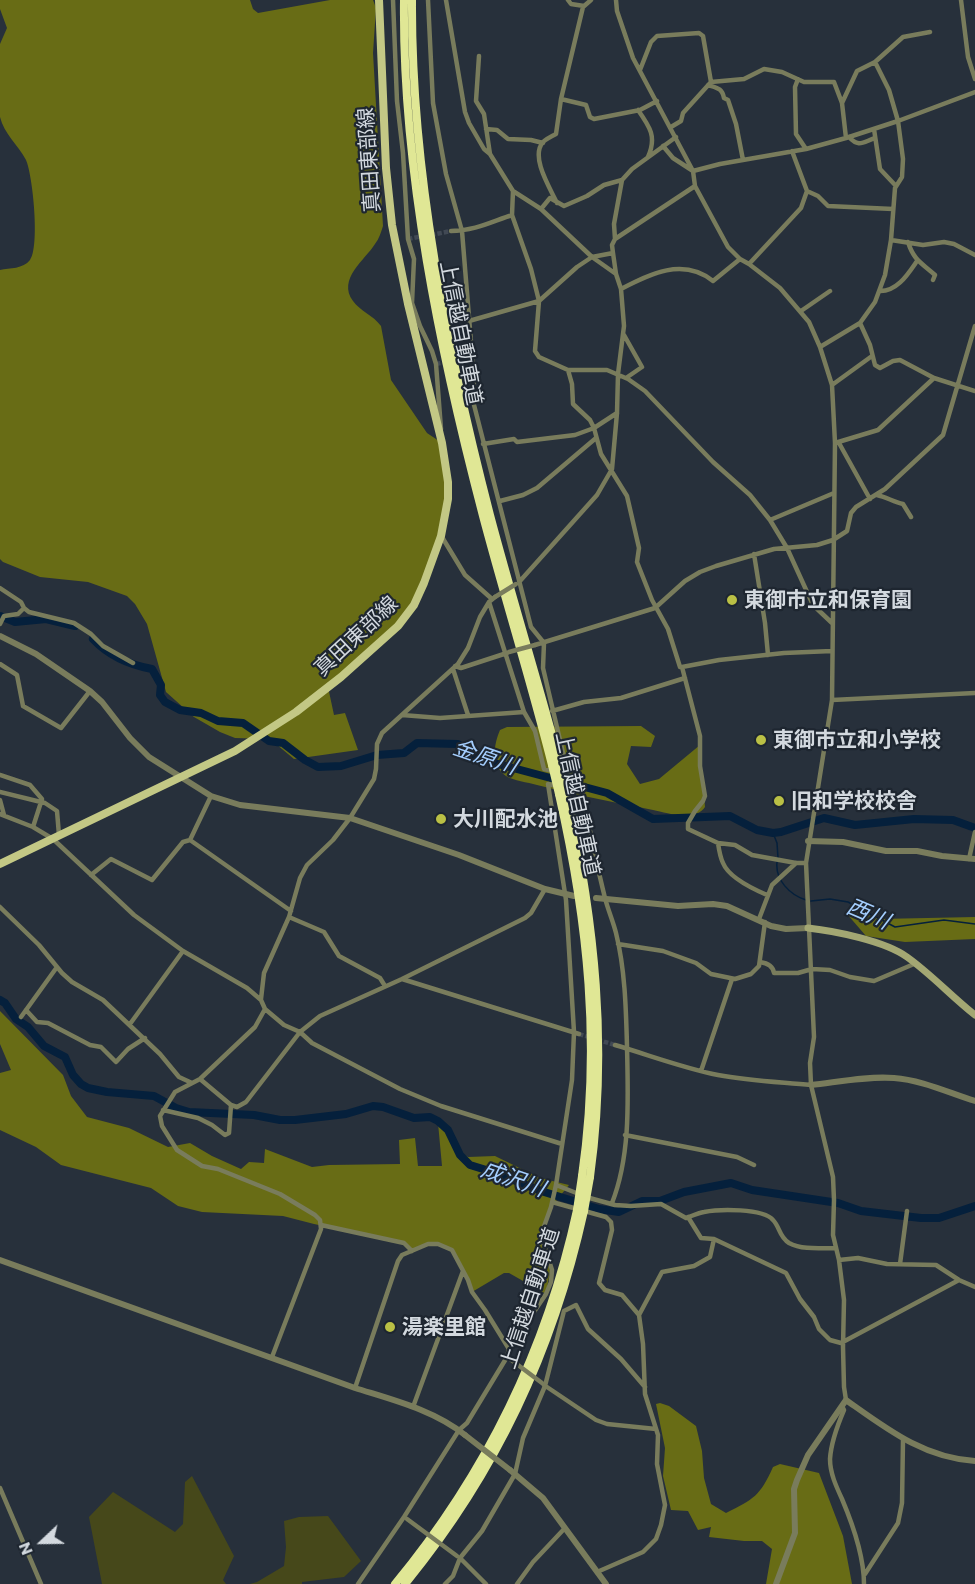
<!DOCTYPE html>
<meta charset="utf-8">
<style>
body{margin:0}
#map{position:relative;width:975px;height:1584px;overflow:hidden;background:#27303b;font-family:Commissioner,sans-serif}
canvas{display:block}
.north{position:absolute;left:12px;top:1512px;width:60px;height:60px;-webkit-text-stroke:4px #1e2630;paint-order:stroke;rotate:248deg;font-size:16px;font-weight:700;line-height:24px;text-align:center;color:#d3d9df}
.north::after{content:'';display:block;margin:auto;width:21px;height:27px;background:#d3d9df;clip-path:polygon(50% 0,100% 100%,50% 72%,0 100%)}
</style>
<div id="map">
<canvas width="975" height="1584"></canvas>
<div class="north">N</div>
</div>
<script>
const context = document.querySelector('canvas').getContext('2d');
context.lineJoin = 'round';
function paint(path, color) {
  context.fillStyle = color;
  context.fill(path, 'evenodd');
}
function stroke(path, color, width, dash) {
  context.strokeStyle = color;
  context.lineWidth = width;
  context.lineCap = dash ? 'butt' : 'round';
  context.setLineDash(dash || []);
  context.stroke(path);
}
function label(font, color, halo, rows, align = 'center') {
  context.font = font + ' Commissioner,"Noto Sans JP",sans-serif';
  context.lineWidth = 4.5;
  context.setLineDash([]);
  context.textBaseline = 'middle';
  context.strokeStyle = halo;
  context.fillStyle = color;
  for (const [text, x, y, turn = 0] of rows) {
    context.save();
    context.translate(x, y);
    context.rotate((+turn || 0) * Math.PI / 180);
    context.textAlign = isNaN(turn) ? turn : align;
    if (halo) context.strokeText(text, 0, 0);
    context.fillText(text, 0, 0);
    context.restore();
  }
}
const green = new Path2D(`
 M192,1476L234,1556L223,1580L226,1584H102L89,1517L113,1492L175,1532L183,1524L185,1482Z
 M328,1516L361,1561L344,1577L302,1582V1584H250L257,1582L284,1566L286,1547L284,1521L299,1517Z`);
const forest = new Path2D(`
 M0,0H250L253,9L258,13L330,0H373L376,8L373,53L383,226C381,232 379,239 375,244C365,260 337,279 353,301C360,311 373,315 381,326L391,380L427,433L442,443L448,482L441,536L407,616L328,687L334,715L345,713L358,750L294,759L270,739L235,738L220,732L194,717L166,692L147,624L135,604L127,596L88,582L40,577L3,562L0,559V270C10,268 23,269 30,260C40,247 33,176 26,160C18,145 4,134 0,117V44L7,28L0,9Z
 M641,726L655,736L651,747L631,746L627,764L640,784L659,779L700,745L705,807C695,822 667,813 653,810C614,802 575,795 537,785C527,782 514,781 506,776C490,765 494,744 500,730L507,727Z
 M863,913L879,919L975,917V939L905,942L866,936L847,914Z
 M0,1011L63,1075L71,1096L87,1117L129,1128L168,1147L190,1143L212,1156L241,1169L249,1162L264,1163L265,1149L312,1167L329,1165L400,1164L399,1140L415,1138L418,1166H442L438,1123L446,1130L460,1152L468,1157L495,1156L540,1178L569,1185L551,1207L542,1232L550,1271L546,1294L509,1273H504L472,1292C458,1259 454,1233 412,1251L404,1243L314,1224L283,1216L202,1212L178,1206L151,1188L61,1165L36,1147L0,1130V1073L11,1070L0,1044Z
 M660,1403L669,1406L696,1426L702,1451L704,1478L711,1504L726,1513C754,1499 760,1496 773,1467L780,1464L819,1473L843,1536L852,1584H766L772,1549L762,1541H744L709,1537L711,1527L698,1530L688,1511L671,1510L663,1476L665,1448L656,1404Z`);
const stream = new Path2D(`
 M773,833L777,843L778,858
 M777,862C775,880 790,895 806,900
 M811,901L830,899L848,902L895,927L944,920L975,924`);
const river = new Path2D(`
 M0,616L15,622L46,619L75,626
 M93,639C108,655 130,665 152,669L161,685L160,695L165,702L180,710L201,713L218,721L243,723L269,741L283,743L305,760L318,767L341,766L377,755L404,753L417,743L458,744L483,760L607,793L653,819L730,816L757,830L773,833L781,832L824,818L855,825L914,819L953,820L975,828
 M0,1000L5,1003L16,1019L28,1027L44,1046L65,1057L73,1075L81,1084L88,1088L107,1092L154,1096L176,1108L189,1112L254,1115L280,1120H295L346,1114L373,1106L383,1107L414,1118L430,1117L438,1121L448,1130L460,1155L470,1165L496,1173L541,1191L599,1209L619,1212L642,1201H660L684,1192L731,1183L752,1190L838,1203L861,1211L921,1218H939L975,1206`);
const minorTunnel = new Path2D(`
 M431,235L451,231
 M408,239L423,236
 M436,364L462,359
 M579,1034L615,1045`);
const minor = new Path2D(`
 M393,0L397,101L403,153L408,239L414,259L412,303L420,326L432,351L436,364L441,429
 M428,0L433,103L446,174L462,231L474,379L473,401L531,627L544,643L543,668L568,774L561,772
 M446,0L465,112L469,123L484,149L490,154L513,191L541,209L592,257L616,274
 M568,0L571,4L584,6
 M616,0L617,11L633,58L693,171L695,186L728,247L740,259L749,264L780,288L809,322L820,347L832,385L835,443L832,700L806,863L814,1037L810,1063L811,1085L833,1177L834,1200L833,1235L839,1260L844,1300L843,1347L844,1387L846,1400
 M961,0L968,57L975,79
 M479,56L476,101L484,114L490,154
 M640,70L651,42L657,36L699,33L703,36L711,82
 M798,79L795,87L796,134L806,149
 M708,85C717,88 722,88 724,98L728,100L736,124L743,160
 M561,99L586,105L590,117L594,119L640,110L657,101
 M842,103L857,71L875,62L903,37L930,32
 M638,110C650,127 657,137 648,157
 M671,127L681,121L683,113L711,82L744,79L764,69L782,72L804,82H834L842,103L846,138
 M486,129L497,130L508,139L531,140L543,143
 M874,129L880,169L896,186
 M849,137C859,148 863,142 875,138
 M663,146L673,158L693,171
 M693,171L720,164L806,149L846,138L898,121L975,92
 M513,191L512,215L531,269L539,301L535,351L539,357L568,370H607L628,379L645,391L713,462L750,495L770,520L787,548L813,605L832,623
 M807,191L818,196L828,206L893,209
 M557,203C550,188 530,157 543,142C546,139 552,136 556,134L561,99L583,7L591,0
 M541,209L550,198L564,206L587,196L604,185L622,180L632,169L676,137
 M451,231C474,231 491,222 512,215
 M615,239L614,224L622,180
 M891,240L923,245L944,242L954,244L975,255
 M908,242C914,261 922,263 935,275L933,280
 M749,264L801,208L807,191L792,151
 M621,289C650,274 683,257 713,281L740,259
 M879,291C897,292 908,274 917,261
 M801,311L830,291
 M469,321L539,301L577,267L592,257L613,253
 M860,323L870,345L875,365L880,368L893,361L900,360L934,378L975,391
 M624,335L642,367L626,378
 M820,347L860,323L875,302L885,275L891,240L895,188L902,177L903,159L898,121L889,90L875,62
 M462,359L472,357
 M568,370L572,384L573,404L590,420L594,428L601,454L627,496L639,548L637,562L652,600L668,629L680,667H682L700,736V766L705,796L703,801L695,811L688,823V829L718,843L735,845L752,855L796,863H806
 M832,385L872,356
 M835,443L878,430L934,378
 M839,443L870,499
 M483,444L514,439L517,442L575,435L594,428L617,413
 M877,495C886,497 894,502 903,504L911,517
 M500,501L523,495L537,488L596,438
 M770,520L834,493
 M442,537L465,575L492,599
 M754,554L765,623L768,655
 M520,581L597,495L612,469L617,413L618,374L624,326L621,289L616,274L613,253L612,245L615,239L695,186
 M0,588L21,602L24,608L29,612L74,623L91,634L103,646L133,663
 M489,602L524,712L535,731L544,769L553,771
 M0,624L4,616L18,614L24,608
 M535,645L655,608L685,581L700,572L716,566L774,549L817,545L833,540L847,531L851,513L856,507L885,489L943,435L975,326
 M0,664L17,675L23,706L61,728L90,691
 M455,666L461,668L507,653
 M682,667L719,660L784,653L832,651
 M453,669L468,715
 M832,700L975,693
 M552,711L584,702L621,698L685,678
 M402,715L440,718L524,712
 M0,775L30,785L42,799L33,827
 M0,792L45,803L57,811L59,835
 M211,796L190,840L291,911
 M0,800L4,815
 M0,814L33,827L53,839L134,915L183,951L247,988L261,1000L265,1009L284,1025L300,1032L312,1043L400,1089L441,1106L562,1144
 M718,843C719,850 720,857 723,863C729,878 753,889 767,895
 M969,859L975,832
 M91,875L111,859L152,880L183,842L190,840
 M0,907L39,945L62,973L72,982L103,1000L160,1054L179,1077L192,1083
 M289,917L324,932L339,956L380,978L385,986
 M759,919L772,885L796,863
 M618,944L663,951L696,963L711,974L735,979L751,974L759,966L765,922
 M760,962C767,963 773,966 774,973H798L812,969L830,970L850,977L874,981L914,964
 M402,979L579,1034
 M261,999L264,973L289,917L300,878L307,865L333,840L350,818L374,779L376,769L377,744L382,733L458,664L468,648L480,617L489,602L495,597
 M265,1009L255,1027L200,1079L175,1092L160,1116L162,1126L177,1150L202,1166L218,1169L280,1194L315,1215L320,1220L321,1229L272,1357
 M26,1010L37,1022L48,1023L90,1045L101,1047L116,1062L128,1049L145,1038
 M21,1017L57,967
 M130,1024L183,951
 M615,1045C649,1055 683,1068 718,1075C749,1081 780,1082 811,1085
 M701,1071L732,979
 M200,1079L231,1105L237,1107L246,1102L300,1032L320,1016L402,979L525,918L531,913L545,889
 M163,1110L198,1118L212,1125L225,1135L229,1133L231,1105
 M625,1135L737,1157L754,1165
 M556,1185L579,1194
 M586,1197L615,1205L631,1206L661,1204L686,1218C692,1216 698,1213 704,1212C719,1209 763,1208 773,1220C780,1227 779,1237 789,1243C802,1250 820,1248 835,1248
 M552,1202L606,1217L611,1222L612,1230L599,1283L605,1290L622,1295L639,1315
 M688,1217L701,1238L714,1239L786,1273L800,1299L814,1317L819,1329L830,1340L841,1343L959,1280
 M321,1225L404,1243L412,1251
 M839,1260L858,1258L887,1264L936,1265L959,1280L975,1287
 M900,1264L907,1211
 M544,1385L596,1420L607,1424L656,1429
 M355,1388L398,1261L402,1255L428,1244H438L452,1250L468,1280L472,1292L485,1310L509,1349
 M842,1406L844,1410C838,1424 831,1443 830,1459C830,1473 836,1486 842,1499C853,1525 864,1556 864,1584
 M413,1407L463,1271
 M0,1488L41,1584
 M460,1558L486,1584
 M597,1572L643,1552L656,1539L661,1525L665,1505L657,1464L658,1435L645,1394L643,1344L639,1315L662,1272L694,1266L710,1257L714,1239
 M865,1574L898,1523L902,1503L903,1440
 M358,1584L404,1517L459,1430L467,1423L507,1357L509,1349L546,1294L551,1282L552,1270L543,1242L542,1232L551,1207L556,1185L572,1080L574,1032L566,900L548,784L582,791C589,827 596,862 605,898C608,910 613,921 616,933C625,969 626,1008 627,1046C628,1097 631,1155 612,1203
 M445,1584L453,1576L460,1558L482,1531L515,1474L523,1438L545,1386L564,1311L576,1305L588,1329L621,1359L645,1387
 M517,1584L533,1562L565,1528`);
const tertiary = new Path2D(`
 M0,636L36,654L90,691L102,702L130,738L149,757L211,796L240,805L350,818L459,855L545,889L574,896
 M808,841L843,842L886,851H917L942,856L975,859
 M596,898L678,906L713,904L727,906L771,926L786,929L808,928
 M811,1085C838,1082 867,1076 894,1078C922,1080 949,1093 975,1101
 M0,1260L355,1388C393,1400 434,1410 465,1435
 M510,1470L543,1498L606,1584
 M776,1584L795,1533L794,1489L797,1480L808,1455L846,1400C887,1429 924,1458 975,1461`);
const secondary = new Path2D(`
 M808,928C835,931 885,941 907,957C931,974 952,997 975,1015`);
const primary = new Path2D(`
 M0,864L235,751L296,712L341,677L398,626L414,605L424,583L441,536L448,499V482L442,443L408,304L392,225L386,168L379,0`);
const motorway = new Path2D(`
 M404,0C402,169 440,352 483,516C505,599 531,682 552,765
 M412,0C411,172 447,349 490,515C512,598 538,681 560,764
 M559,794C588,922 601,1045 582,1176
 M567,794C595,923 608,1046 590,1177
 M395,1584C485,1475 547,1348 577,1210
 M405,1584C496,1473 553,1351 584,1211`);
const minorBridge = new Path2D(`
 M495,597L516,584
 M509,652L535,645
 M510,1359L542,1383
 M407,1519L457,1556`);
const tertiaryBridge = new Path2D(`
 M465,1435L510,1470`);
const motorwayBridge = new Path2D(`
 M560,764L567,794
 M552,765L559,794
 M577,1210L582,1176
 M584,1211L590,1177`);
const markers = [
 [732,600,6,"#bac045"],
 [761,740,6,"#bac045"],
 [779,801,6,"#bac045"],
 [441,819,6,"#bac045"],
 [390,1327,6,"#bac045"]
];
const streetNames = [
 ["真田東部線",369,160,-94],
 ["上信越自動車道",461,333,79],
 ["真田東部線",356,636,-43],
 ["上信越自動車道",578,804,78],
 ["上信越自動車道",530,1298,-72]
];
const poiNames = [
 ["東御市立和保育園",744,600],
 ["東御市立和小学校",773,740],
 ["旧和学校校舎",791,801],
 ["大川配水池",453,819],
 ["湯楽里館",402,1327]
];
const waterNames = [
 ["金原川",485,757,19],
 ["西川",868,914,23],
 ["成沢川",513,1179,19]
];
paint(green, '#46481a');
paint(forest, '#686c15');
stroke(stream, '#05203c', 1.5);
stroke(river, '#05203c', 8);
stroke(minorTunnel, '#414954', 4.5, [4.5, 2]);
stroke(minor, '#797c5c', 4.5);
stroke(tertiary, '#797c5c', 6);
stroke(secondary, '#a3a773', 7);
stroke(primary, '#c3c885', 8);
stroke(motorway, '#e0e795', 8);
stroke(minorBridge, '#797c5c', 4.5);
stroke(tertiaryBridge, '#797c5c', 6);
stroke(motorwayBridge, '#e0e795', 8);
for (const [x, y, r, color] of markers) {
  const dot = new Path2D();
  dot.arc(x, y, r, 0, 2 * Math.PI);
  context.fillStyle = color;
  context.fill(dot);
  stroke(dot, '#1e2630', 2);
}
label('21px', '#d3d9df', '#1e2630', streetNames);
label('bold 21px', '#d3d9df', '#1e2630', poiNames, 'left');
label('italic 22px', '#a4cefe', '#1e2630', waterNames);
</script>
